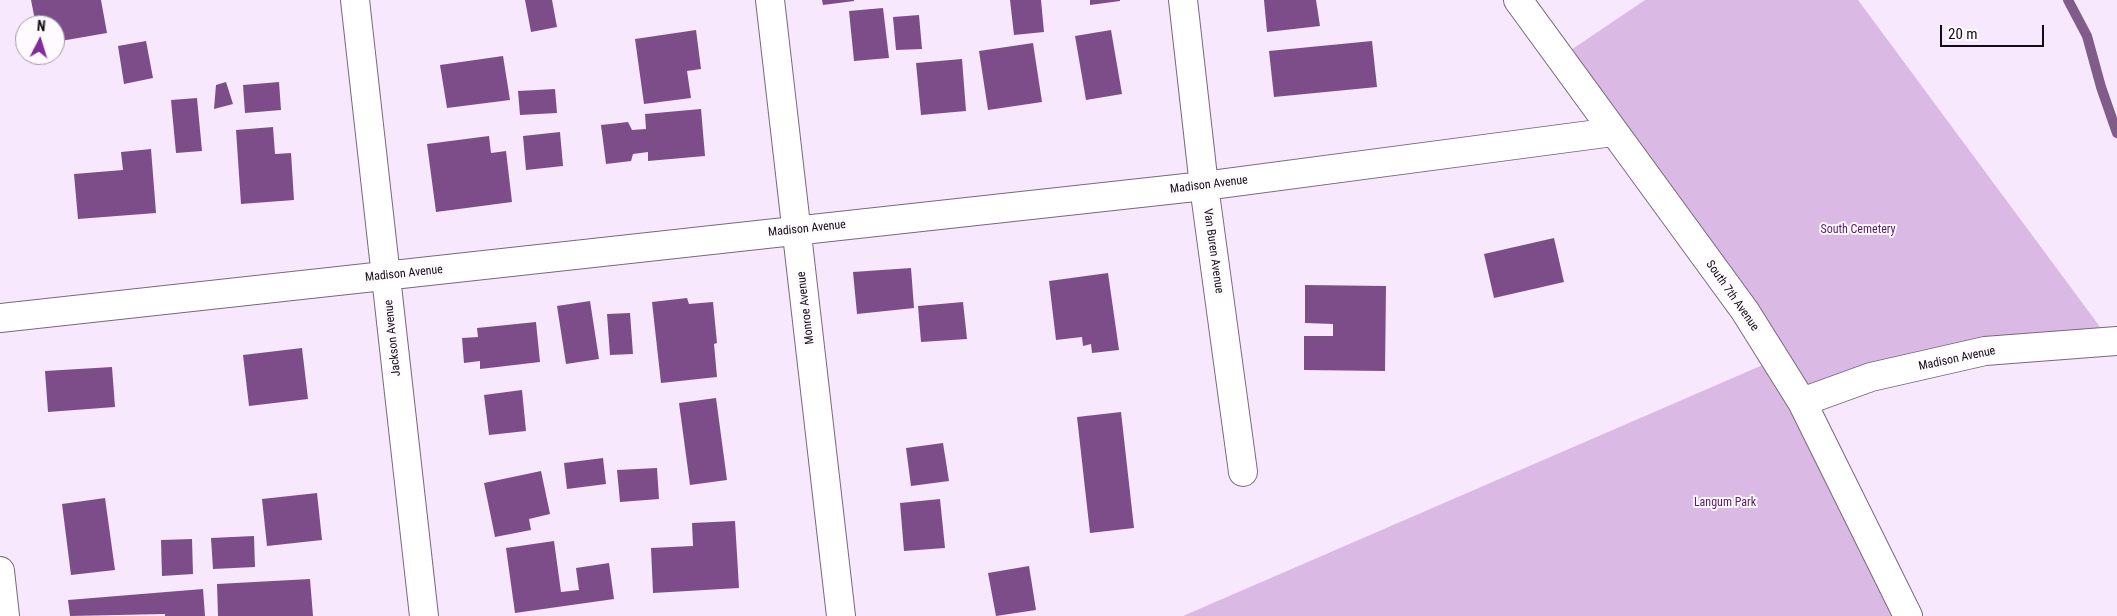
<!DOCTYPE html>
<style>
body{margin:0}
#map{position:relative;width:2117px;height:616px;overflow:hidden;background:#f8e8fd;font-family:"Roboto Condensed",sans-serif}
canvas{display:block}
.north{position:absolute;left:15px;top:15px;width:50px;height:50px;box-sizing:border-box;background:#fefaff;border:1px solid #a09ba1;border-radius:50%;rotate:5deg;font-size:14px;font-weight:700;line-height:20px;text-align:center;color:#120c13}
.north::after{content:'';display:block;margin:auto;width:18px;height:22px;background:#822a98;clip-path:polygon(50% 0,100% 100%,50% 72%,0 100%)}
.scale{position:absolute;left:1940px;top:25px;width:104px;height:22px;box-sizing:border-box;border:2px solid #120c13;border-top:0;padding-left:6px;font-size:15px;line-height:18px;white-space:nowrap;color:#120c13;-webkit-text-stroke:4px #fefaff;paint-order:stroke}
</style>
<div id="map">
<canvas width="2117" height="616"></canvas>
<div class="north">N</div>
<div class="scale">20 m</div>
</div>
<script>
const context = document.querySelector('canvas').getContext('2d');
context.lineJoin = 'round';
function paint(path, color) {
  context.fillStyle = color;
  context.fill(path, 'evenodd');
}
function stroke(path, color, width, dash) {
  context.strokeStyle = color;
  context.lineWidth = width;
  context.lineCap = dash ? 'butt' : 'round';
  context.setLineDash(dash || []);
  context.stroke(path);
}
function label(font, color, halo, rows, align = 'center') {
  context.font = font + ' "Roboto Condensed",sans-serif';
  context.lineWidth = 4;
  context.setLineDash([]);
  context.textBaseline = 'middle';
  context.strokeStyle = halo;
  context.fillStyle = color;
  for (const [text, x, y, turn = 0] of rows) {
    context.save();
    context.translate(x, y);
    context.rotate((+turn || 0) * Math.PI / 180);
    context.textAlign = isNaN(turn) ? turn : align;
    if (halo) context.strokeText(text, 0, 0);
    context.fillText(text, 0, 0);
    context.restore();
  }
}
const green = new Path2D(`
 M1645,0H1858L2106,335L1805,391L1568,52Z
 M1765,364L1915,616H1183Z`);
const stream = new Path2D(`
 M2068,0L2087,36L2101,87L2117,133`);
const building = new Path2D(`
 M31,0H101L107,33L55,42V25H36Z
 M525,0H552L557,27L531,32Z
 M822,0H854V1L823,5Z
 M1010,0H1041L1044,32L1014,35Z
 M1090,0H1120V1L1090,5Z
 M1264,0H1316L1320,26L1267,32Z
 M883,8L889,58L854,61L849,11Z
 M919,15L922,49L896,50L893,17Z
 M696,30L701,69L687,71L691,98L644,104L635,39Z
 M1111,30L1122,94L1086,100L1075,36Z
 M146,41L153,78L124,84L118,46Z
 M1372,41L1377,87L1274,97L1269,51Z
 M1033,43L1042,102L988,110L979,51Z
 M503,56L510,100L447,108L440,65Z
 M962,59L966,111L921,115L916,63Z
 M226,82L233,104L214,109L216,85Z
 M279,82L281,110L245,113L243,85Z
 M555,89L557,113L520,115L518,91Z
 M197,98L202,151L176,153L171,100Z
 M701,109L705,156L648,161V152L633,154L631,161L606,164L601,125L628,122L632,130L646,129L645,114Z
 M273,127L275,154L291,153L294,200L241,204L236,130Z
 M560,132L563,166L526,170L523,136Z
 M489,136L491,153L506,151L512,202L436,212L427,144Z
 M151,149L156,213L78,219L74,174L123,170L121,152Z
 M1554,238L1564,282L1494,298L1484,254Z
 M911,268L914,308L857,314L853,272Z
 M1108,273L1119,350L1092,353L1091,344L1083,346L1082,337L1056,340L1049,281Z
 M1305,285L1386,286L1385,371L1304,370V336H1333V324L1305,323Z
 M687,298L689,304L713,302L717,343L714,344L717,377L661,383L652,302Z
 M590,301L599,359L566,364L557,306Z
 M963,302L967,339L921,342L918,306Z
 M630,313L633,354L610,355L607,314Z
 M536,322L540,362L480,369V361L464,363L462,338L478,337L477,328Z
 M302,348L308,399L249,406L243,355Z
 M112,367L115,407L48,412L45,371Z
 M522,390L526,431L489,435L484,395Z
 M716,398L727,480L690,485L679,403Z
 M1121,412L1134,528L1090,533L1077,417Z
 M943,443L949,481L911,486L906,448Z
 M603,458L606,484L567,489L564,463Z
 M657,468L659,499L620,502L617,470Z
 M541,471L550,514L529,519L531,530L495,537L484,483Z
 M317,493L322,540L267,546L262,499Z
 M105,498L115,570L71,575L62,504Z
 M940,499L945,548L904,551L900,503Z
 M735,521L739,588L653,593L651,548L693,546L692,523Z
 M254,536L255,567L213,569L211,538Z
 M192,539L193,574L162,576L161,540Z
 M554,541L561,592L579,590L576,568L609,563L614,599L515,613L506,548Z
 M1029,566L1036,610L996,616L988,573Z
 M310,579L313,616H218L217,584Z
 M203,589L205,616H165V614L70,616L68,600Z`);
const minor = new Path2D(`
 M355,0L424,616
 M770,0L841,616
 M1183,0L1204,186L1243,472
 M1518,0L1745,311L1802,402L1908,616
 M0,318L1204,186L1613,132
 M1802,402L1871,377L1985,351L2117,341
 M0,571L5,616`);
const streetNames = [
 ["Madison Avenue",1209,185,-7],
 ["Madison Avenue",807,229,-6],
 ["Van Buren Avenue",1213,251,82],
 ["Madison Avenue",404,274,-6],
 ["South 7th Avenue",1732,296,55],
 ["Monroe Avenue",806,308,-97],
 ["Jackson Avenue",393,338,-96],
 ["Madison Avenue",1957,359,-12]
];
const parkNames = [
 ["South Cemetery",1858,230],
 ["Langum Park",1725,503]
];
paint(green, '#dab9e4');
stroke(stream, '#815c8b', 10);
paint(building, '#7d4d8a');
stroke(minor, '#77697b', 30);
stroke(minor, '#fff', 28);
label('12px', '#120c13', '#fefaff', streetNames);
label('12px', '#591a69', '#fefaff', parkNames);
</script>
